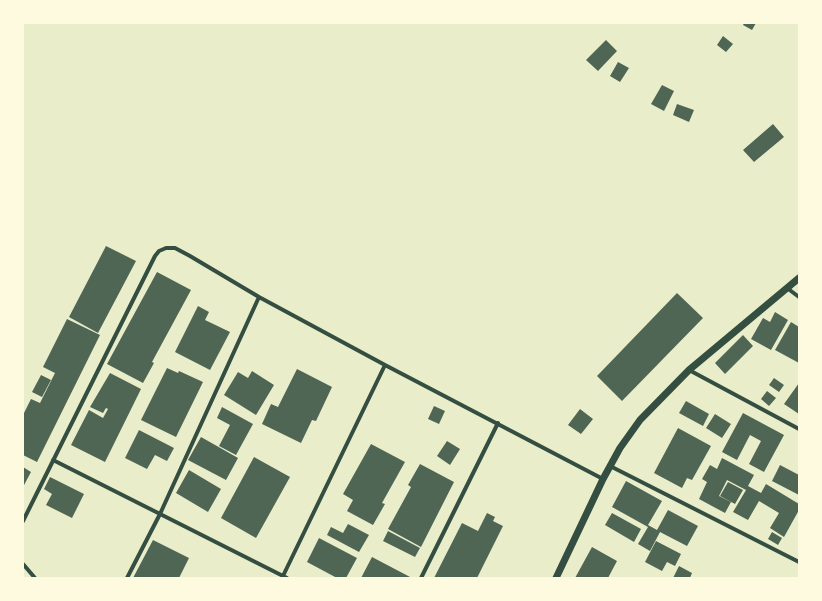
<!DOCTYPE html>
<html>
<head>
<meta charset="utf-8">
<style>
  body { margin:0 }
  #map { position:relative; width:822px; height:601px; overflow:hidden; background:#e9edc9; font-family:"Source Sans 3",sans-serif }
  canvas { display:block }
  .frame { position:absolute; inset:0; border:24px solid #fefae0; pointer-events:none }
</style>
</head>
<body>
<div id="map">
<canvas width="822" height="601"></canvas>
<div class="frame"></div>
</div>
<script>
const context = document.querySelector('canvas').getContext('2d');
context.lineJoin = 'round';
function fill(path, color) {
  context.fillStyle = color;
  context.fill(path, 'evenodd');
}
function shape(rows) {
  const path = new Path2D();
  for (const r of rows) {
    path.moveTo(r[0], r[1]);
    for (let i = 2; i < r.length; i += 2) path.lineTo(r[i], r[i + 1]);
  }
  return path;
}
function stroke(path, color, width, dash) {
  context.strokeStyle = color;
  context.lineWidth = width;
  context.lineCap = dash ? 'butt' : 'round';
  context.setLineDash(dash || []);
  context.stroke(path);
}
const building = shape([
  [744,23,756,23,752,30,743,25],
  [723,36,733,44,726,52,717,45],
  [606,40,617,51,598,71,586,60],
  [618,62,629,68,620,82,610,76],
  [662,85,674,91,664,111,651,104],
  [677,104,694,110,689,122,673,115],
  [773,124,784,137,754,162,743,150],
  [106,246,136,261,98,333,69,317],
  [157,272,191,290,152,362,154,363,143,383,107,364],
  [677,293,703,318,622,401,597,376],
  [198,306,209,312,205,320,230,332,210,370,175,352],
  [775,312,788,320,771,350,751,339,763,318,770,322],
  [67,319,100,335,37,462,23,455,23,415,31,399,40,403,55,373,43,367],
  [791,322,799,327,799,363,775,350],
  [743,335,753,346,725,374,715,363],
  [167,368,178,373,179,371,203,382,176,437,141,420],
  [297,369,332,387,316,421,312,420,301,443,262,424,271,404,278,407],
  [252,371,274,385,256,415,224,395,238,372,248,378],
  [110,373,141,389,105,462,71,445,89,410,103,418,108,409,106,408,103,413,90,407],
  [41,375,51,380,42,397,32,392],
  [774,378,784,385,779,392,769,385],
  [799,383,799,414,784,404],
  [767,391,776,398,769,406,761,399],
  [686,401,709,414,703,426,679,413],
  [434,406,445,411,439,424,428,419],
  [222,407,253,424,236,455,219,446,230,425,217,418],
  [580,409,593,419,581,434,568,425],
  [743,413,784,435,764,472,749,464,761,441,750,435,737,460,722,452],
  [715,414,731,424,722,438,706,428],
  [678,428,711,446,692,480,687,478,682,488,654,473],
  [139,430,174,448,167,461,155,455,147,469,125,458],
  [201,437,238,458,226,480,188,460],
  [447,441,460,449,450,465,437,456],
  [371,444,405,462,382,503,385,504,373,525,347,511,353,500,343,494],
  [254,457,290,477,256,538,221,518],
  [722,458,754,475,748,486,761,493,766,484,799,504,799,510,784,537,770,528,779,513,759,501,748,520,733,512,746,490,727,480,719,496,731,502,725,513,699,499,707,482,702,479,710,465,717,469],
  [420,464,454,482,421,547,388,529,411,487,408,485],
  [780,465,799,475,799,495,772,481],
  [23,467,31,472,23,487],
  [189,470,221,489,208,512,176,493],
  [50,477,84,494,72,518,46,505,52,494,44,489],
  [626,481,662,501,648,525,657,530,668,510,698,526,687,546,660,532,650,551,638,544,648,527,612,507],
  [728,482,743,490,735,504,720,496],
  [487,513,495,517,493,521,503,526,477,578,434,578,462,523,478,531],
  [612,513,641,529,634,542,605,525],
  [348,524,369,535,359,552,327,535,331,527,343,533],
  [388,531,420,548,415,557,383,541],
  [772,532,782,538,778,545,768,539],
  [319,538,357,558,346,578,337,578,307,562],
  [153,540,189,558,179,578,133,578],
  [656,541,681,554,675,566,667,562,662,571,645,562],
  [592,547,617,561,608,578,575,578],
  [372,557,412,578,361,578],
  [679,566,692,573,690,578,673,578]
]);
const minor = shape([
  [787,288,799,297],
  [689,370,799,429],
  [53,460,287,578],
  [610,466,799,562],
  [23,521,155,256,159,251,166,248,175,248,190,256,259,297,385,365,603,479],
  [23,564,35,578],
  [127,578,160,514,259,297],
  [282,578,385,365],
  [421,578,498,423]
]);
const tertiary = shape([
  [556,578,603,479,620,448,640,420,689,370,799,278]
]);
fill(building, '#4f6655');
stroke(minor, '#344e41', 4);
stroke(tertiary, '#344e41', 7);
</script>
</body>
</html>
